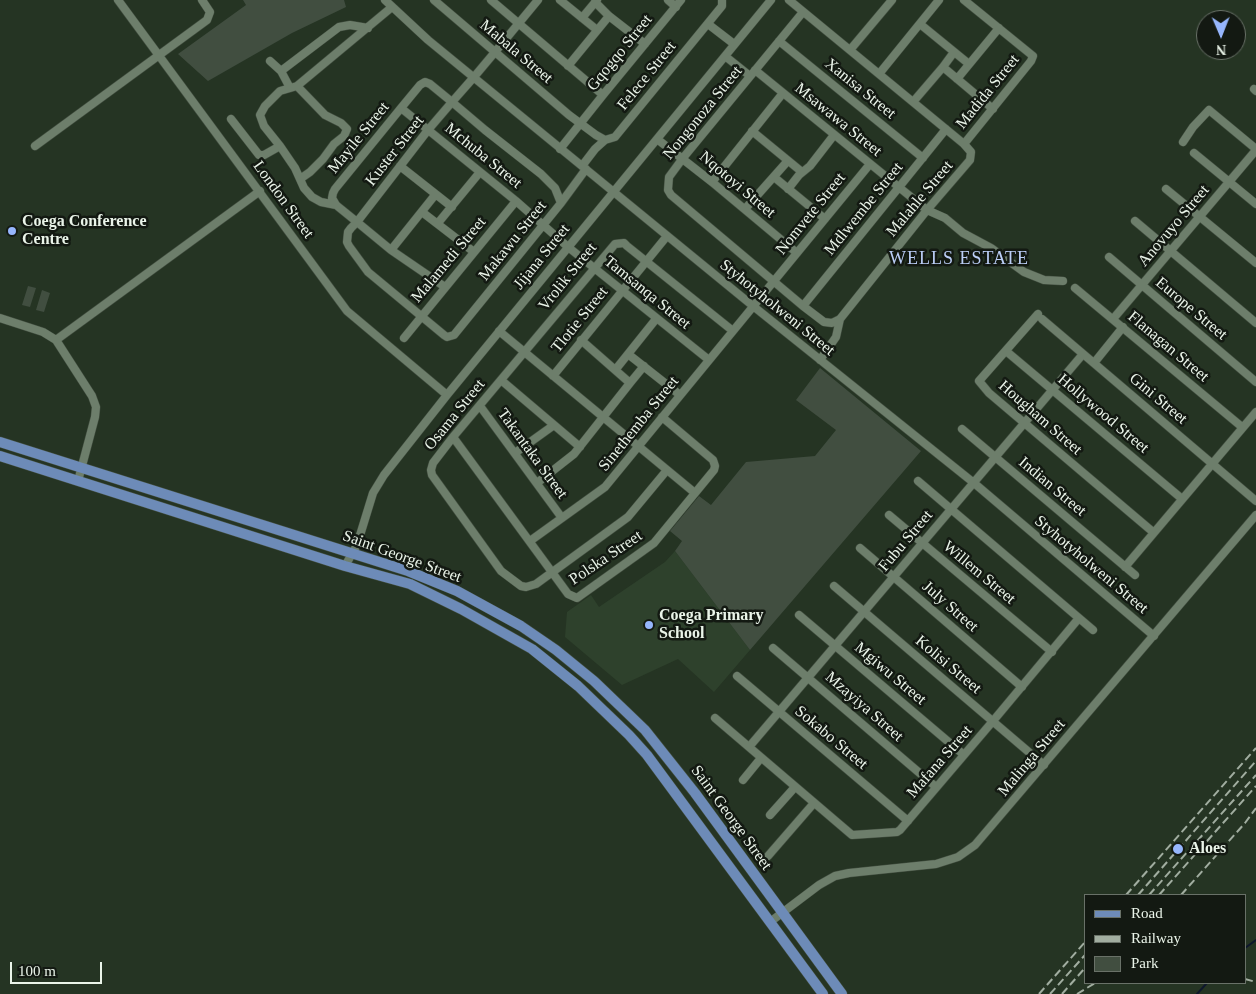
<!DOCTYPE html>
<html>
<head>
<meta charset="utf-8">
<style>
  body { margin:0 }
  #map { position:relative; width:1256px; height:994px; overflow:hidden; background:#253423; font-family:"Times New Roman",serif }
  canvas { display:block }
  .legend { position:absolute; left:1084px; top:894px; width:162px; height:90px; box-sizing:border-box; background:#131912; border:1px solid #697168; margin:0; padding:6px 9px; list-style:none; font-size:15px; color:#eaf4e9 }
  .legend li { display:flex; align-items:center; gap:10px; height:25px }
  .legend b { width:25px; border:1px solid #697168 }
  .north { position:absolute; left:1196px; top:10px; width:50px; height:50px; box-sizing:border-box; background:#131912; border:1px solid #697168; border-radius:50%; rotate:179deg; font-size:14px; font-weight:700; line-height:20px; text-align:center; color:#eaf4e9 }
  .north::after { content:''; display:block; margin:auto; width:18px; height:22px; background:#96b6fd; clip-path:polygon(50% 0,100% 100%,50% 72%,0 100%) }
  .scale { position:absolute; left:10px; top:962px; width:92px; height:22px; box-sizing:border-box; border:2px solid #eaf4e9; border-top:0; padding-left:6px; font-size:15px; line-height:18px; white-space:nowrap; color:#eaf4e9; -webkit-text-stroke:4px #131912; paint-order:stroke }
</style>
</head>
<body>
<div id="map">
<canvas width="1256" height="994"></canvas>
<ul class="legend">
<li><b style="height:6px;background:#6d8bb8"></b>Road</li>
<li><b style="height:6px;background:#a1ada0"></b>Railway</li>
<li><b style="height:14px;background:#414e40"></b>Park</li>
</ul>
<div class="north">N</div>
<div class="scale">100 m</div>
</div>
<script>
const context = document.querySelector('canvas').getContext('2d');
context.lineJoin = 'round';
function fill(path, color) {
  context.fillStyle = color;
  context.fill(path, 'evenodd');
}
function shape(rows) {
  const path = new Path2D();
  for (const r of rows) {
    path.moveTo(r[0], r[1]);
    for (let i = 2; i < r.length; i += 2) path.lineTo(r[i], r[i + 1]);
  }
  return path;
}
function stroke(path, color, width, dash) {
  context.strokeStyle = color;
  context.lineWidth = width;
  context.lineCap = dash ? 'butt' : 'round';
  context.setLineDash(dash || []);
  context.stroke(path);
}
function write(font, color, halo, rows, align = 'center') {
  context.font = font + ' "Times New Roman",serif';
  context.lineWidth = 5;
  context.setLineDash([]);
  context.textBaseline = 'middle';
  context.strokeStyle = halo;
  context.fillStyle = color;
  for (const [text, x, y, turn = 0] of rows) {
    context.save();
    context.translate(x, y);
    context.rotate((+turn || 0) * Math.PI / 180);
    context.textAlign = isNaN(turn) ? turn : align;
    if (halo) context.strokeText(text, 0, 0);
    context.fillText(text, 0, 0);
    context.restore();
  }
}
const built = shape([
  [675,551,750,650,714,692,678,659,622,685,565,637,567,612,591,595,599,607,665,562]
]);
const green = shape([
  [243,0,344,0,346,7,292,33,208,81,178,54,246,5],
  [28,286,36,288,30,307,22,305],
  [42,290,50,293,44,312,36,310],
  [820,368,921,451,750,650,675,551,682,541,670,531,699,496,711,505,746,462,815,456,836,430,796,400]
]);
const stream = shape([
  [1245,948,1256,940],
  [1197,994,1207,983]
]);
const minor = shape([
  [118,0,347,311,447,395],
  [385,0,428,40,753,306,974,483,1154,636],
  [434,0,569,115,596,135,605,140,615,137,722,6,722,0],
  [491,0,603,95],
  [560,0,597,30],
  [668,0,676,7],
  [789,0,964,144,971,152,970,160,927,210,840,319,832,323,824,322,803,306,671,195,668,190,669,177,683,158,803,12],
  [964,0,1033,56,1031,61,964,144],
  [595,2,609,16,645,44],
  [582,18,597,0],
  [708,24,734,44],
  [920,24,969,64],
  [779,41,923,158],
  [850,50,892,0],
  [725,56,750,76],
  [270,61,281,71,290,88],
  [568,66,609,16],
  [943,67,993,109],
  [755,70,927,210,945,218,963,233,991,248,1024,272,1044,280,1063,281],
  [281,71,339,27,350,25,368,28],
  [879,74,939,0],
  [957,79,999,28],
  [297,86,325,115,341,123,347,129,344,136,334,144,323,159,310,172,300,179],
  [1254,89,1256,91],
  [913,102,943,67,954,52],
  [401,108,516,201,568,247,709,360],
  [231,119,259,155,264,155,280,146],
  [752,131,802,172],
  [657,139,712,182,797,253],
  [1183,142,1193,127,1209,110,1256,149],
  [35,146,207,20,210,12,202,0],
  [560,149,603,95,681,0],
  [1194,153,1256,204],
  [400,166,452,207],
  [582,166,595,149,605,140],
  [774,177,825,219],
  [712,182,783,93],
  [788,189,799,175,810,166,834,135],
  [1166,189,1256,263],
  [561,203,586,169],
  [336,205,321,202,312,197,304,188,295,168,280,146,264,126,260,115,265,106,280,91,297,86,392,7],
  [745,209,785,164,787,160],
  [422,212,474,252],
  [1135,221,1256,323],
  [438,223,480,172],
  [391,250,435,195],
  [1109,257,1256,382],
  [445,287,391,250,357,222,336,205,332,198,333,193,335,189,401,108,420,85,425,82,430,84,452,102,485,130,541,174,555,188,561,203,454,335,447,337,444,335,368,272,349,246,347,242,348,232,351,228,357,222,428,130,452,102,474,77,495,52,538,0],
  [1075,288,1242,427],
  [803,306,946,129],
  [1038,314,979,381,989,393,1153,532],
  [0,318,43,332,56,340,92,396,96,407,95,417,78,481],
  [1042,319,1256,501],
  [1113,319,1256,150],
  [499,331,695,493],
  [404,338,516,201],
  [56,340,260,191],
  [1006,351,1181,498],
  [628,354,680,395],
  [820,360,836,337,840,319],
  [1094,363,1123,327],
  [616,369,656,319],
  [553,376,667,236],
  [501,380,580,447],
  [630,383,644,366],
  [480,406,562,518],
  [962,429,1135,575],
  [453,437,568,594,577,598,654,543,714,470,715,466,713,460,662,417],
  [515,453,554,425],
  [667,470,628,517,536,584,526,587,521,586,501,571,432,475,431,470,433,463,453,437,615,244,624,243,627,246,733,331],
  [918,481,1093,630],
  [537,483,574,454,630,383,581,340],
  [889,515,1052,652],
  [530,541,605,487,870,164],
  [860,548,1022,687],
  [345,566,357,545,373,493,384,475,447,395,771,0],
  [1125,567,1256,412],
  [834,586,1044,765],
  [799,615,964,755],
  [773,648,936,787],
  [737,676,908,821],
  [715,718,852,835,897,832,900,830,993,721,1079,618],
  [749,747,1083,354],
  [743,780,761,758],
  [770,815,795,787],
  [768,856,814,803],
  [770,922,819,885,835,876,849,873,936,864,958,857,975,845,1256,515]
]);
const major = shape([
  [0,442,408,571,457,591,521,626,556,650,594,681,645,730,695,793,842,994],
  [0,456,345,566,410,584,461,609,532,649,578,686,629,735,647,755,823,994]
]);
const rail = shape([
  [1126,895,1256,748],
  [1138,895,1256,761],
  [1149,895,1256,775],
  [1159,895,1256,786],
  [1181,895,1245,823,1256,808],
  [1245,979,1256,982],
  [1039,994,1085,942],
  [1050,994,1085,955],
  [1062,994,1085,968],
  [1077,994,1095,983]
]);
const markers = [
  [12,231,5,"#96b6fd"],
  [649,625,5,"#96b6fd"],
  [1178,849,6,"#96b6fd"]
];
const streetNames = [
  ["Mabala Street",516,52,40],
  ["Gqogqo Street",620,53,-51],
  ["Felece Street",647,76,-51],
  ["Xanisa Street",860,89,39],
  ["Madida Street",988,92,-51],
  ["Nongonoza Street",703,113,-51],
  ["Msawawa Street",838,120,39],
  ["Mayile Street",359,138,-51],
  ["Kuster Street",395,151,-52],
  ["Mchuba Street",483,156,39],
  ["Nqotoyi Street",737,185,40],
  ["Malahle Street",920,199,-50],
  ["London Street",283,200,54],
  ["Mdlwembe Street",864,209,-51],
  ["Nomvete Street",811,214,-51],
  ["Anovuyo Street",1174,226,-50],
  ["Makawu Street",513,241,-51],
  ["Jijana Street",542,257,-51],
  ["Malamedi Street",449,260,-50],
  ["Vrolik Street",568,277,-51],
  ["Tamsanqa Street",647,293,39],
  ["Styhotyholweni Street",777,308,39],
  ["Europe Street",1191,309,40],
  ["Tlotie Street",580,320,-51],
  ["Flanagan Street",1168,347,40],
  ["Gini Street",1158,399,40],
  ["Hollywood Street",1103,414,40],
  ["Osama Street",455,415,-51],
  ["Hougham Street",1040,418,41],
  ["Sinethemba Street",639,424,-51],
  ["Takantaka Street",532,454,54],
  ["Indian Street",1052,487,40],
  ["Fubu Street",906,541,-50],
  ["Saint George Street",402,557,20],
  ["Polska Street",606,558,-34],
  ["Styhotyholweni Street",1091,565,40],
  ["Willem Street",979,573,40],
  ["July Street",950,607,41],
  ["Kolisi Street",948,665,40],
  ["Mgiwu Street",890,674,40],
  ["Mzayiya Street",864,707,41],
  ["Sokabo Street",831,738,40],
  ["Malinga Street",1032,758,-50],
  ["Mafana Street",940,762,-49],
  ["Saint George Street",731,818,54]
];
const poiNames = [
  ["Coega Conference",22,222],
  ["Centre",22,240],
  ["Coega Primary",659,616],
  ["School",659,634],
  ["Aloes",1189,849]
];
const neighbourhoodNames = [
  ["WELLS ESTATE",959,259]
];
fill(built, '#2e412c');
fill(green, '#414e40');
stroke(stream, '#0e172c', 2);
stroke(minor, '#434f41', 9);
stroke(major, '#434f41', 11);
stroke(minor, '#6d7e6b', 8);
stroke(major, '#6d8bb8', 10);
stroke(rail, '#a1ada0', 2, [8, 4]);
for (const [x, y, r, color] of markers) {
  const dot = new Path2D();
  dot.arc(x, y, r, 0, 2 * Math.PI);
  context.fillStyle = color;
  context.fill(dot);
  stroke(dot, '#131912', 2);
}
write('16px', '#eaf4e9', '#131912', streetNames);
write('bold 16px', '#eaf4e9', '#131912', poiNames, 'left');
context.letterSpacing = '1px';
write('18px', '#bbcef6', '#131912', neighbourhoodNames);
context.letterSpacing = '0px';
</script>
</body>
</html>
